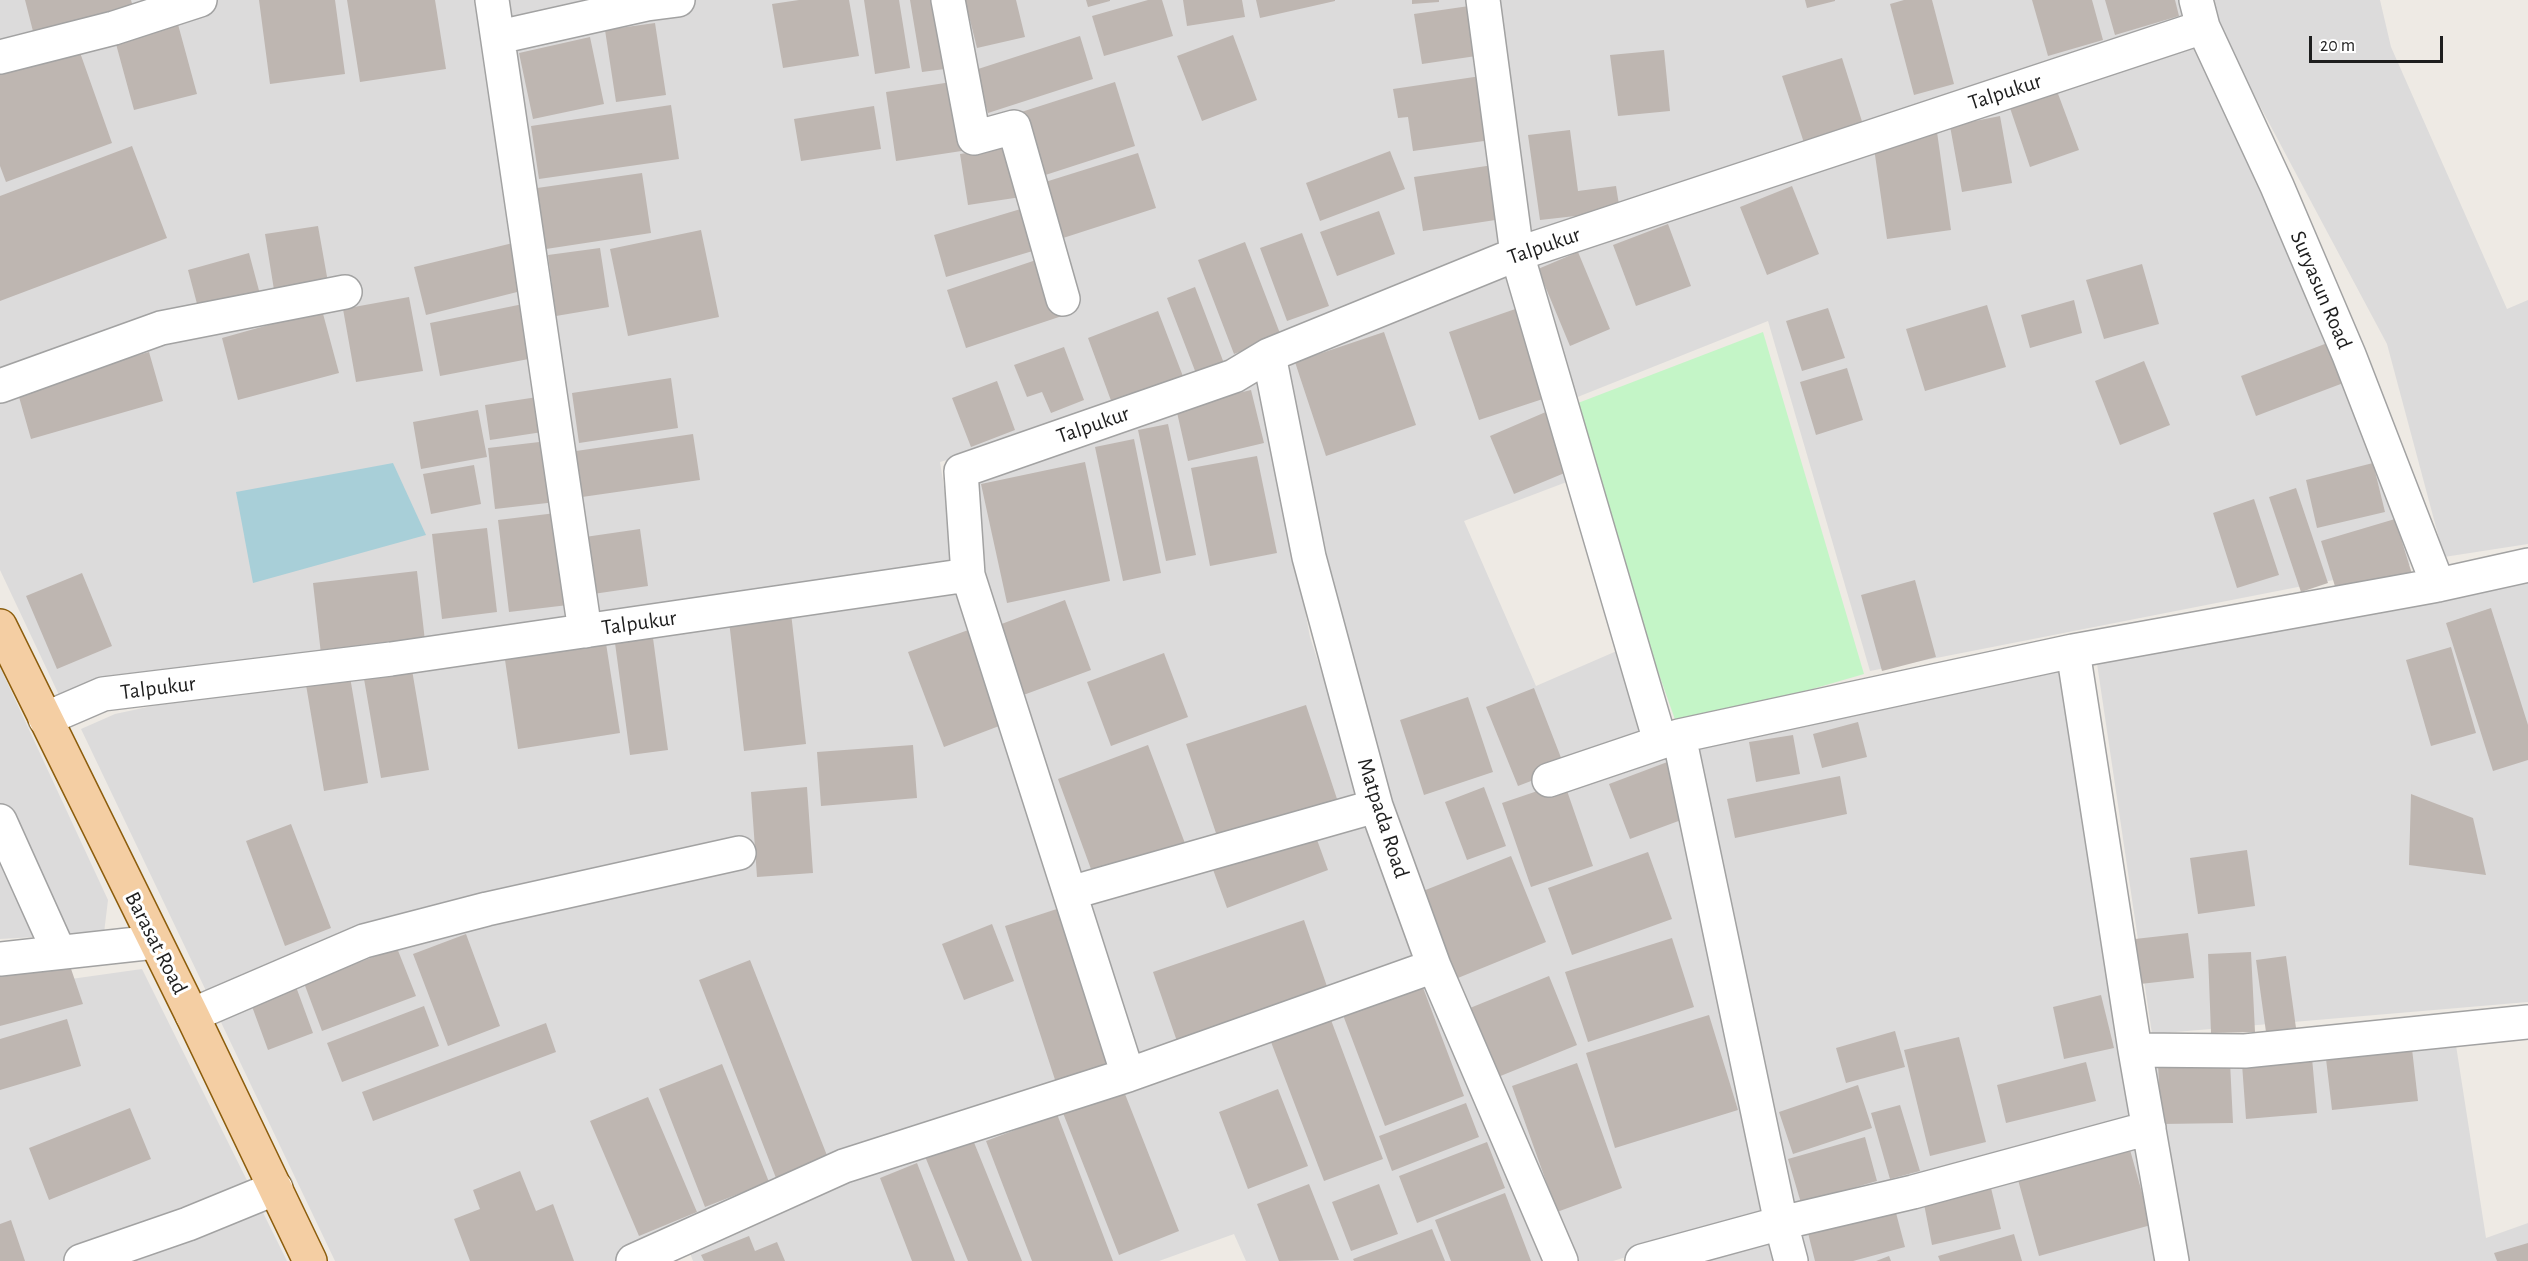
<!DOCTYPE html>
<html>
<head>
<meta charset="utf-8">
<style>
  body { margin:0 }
  #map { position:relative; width:2528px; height:1261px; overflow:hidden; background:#eeeae4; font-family:"Alegreya Sans",sans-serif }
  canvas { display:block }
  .scale { position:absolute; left:2309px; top:36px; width:134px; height:27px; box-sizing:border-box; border:3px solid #1e1e1e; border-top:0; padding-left:8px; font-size:18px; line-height:21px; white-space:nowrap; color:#1e1e1e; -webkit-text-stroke:4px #fff; paint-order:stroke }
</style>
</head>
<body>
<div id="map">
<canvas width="2528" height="1261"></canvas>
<div class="scale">20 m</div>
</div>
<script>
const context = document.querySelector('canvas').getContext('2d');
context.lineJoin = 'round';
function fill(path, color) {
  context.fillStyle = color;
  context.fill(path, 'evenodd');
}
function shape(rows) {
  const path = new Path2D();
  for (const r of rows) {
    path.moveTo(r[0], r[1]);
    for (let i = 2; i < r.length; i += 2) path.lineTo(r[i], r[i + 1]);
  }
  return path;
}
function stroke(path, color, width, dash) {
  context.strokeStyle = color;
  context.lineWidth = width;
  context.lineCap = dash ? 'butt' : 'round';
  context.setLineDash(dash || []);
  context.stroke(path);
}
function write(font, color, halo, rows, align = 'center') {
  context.font = font + ' "Alegreya Sans",sans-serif';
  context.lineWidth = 6;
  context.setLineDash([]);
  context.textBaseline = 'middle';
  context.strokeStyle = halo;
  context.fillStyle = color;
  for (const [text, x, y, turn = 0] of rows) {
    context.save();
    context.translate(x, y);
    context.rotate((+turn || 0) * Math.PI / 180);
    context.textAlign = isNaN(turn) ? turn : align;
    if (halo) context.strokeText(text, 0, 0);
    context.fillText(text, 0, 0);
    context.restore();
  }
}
const residential = shape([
  [0,0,1481,0,1512,249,1082,420,940,462,958,574,581,631,985,580,969,477,1260,371,1310,637,1416,960,1431,974,1554,1261,1246,1261,1234,1234,1159,1261,693,1261,685,1240,638,1261,335,1261,81,729,115,714,356,662,204,676,59,695,0,570],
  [1497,0,2182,0,2187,20,1530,248],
  [2208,0,2380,0,2391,47,2507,309,2528,300,2528,544,2444,557,2387,344,2213,18],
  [2194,41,2359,352,2410,565,1870,671,1768,321,1560,404,1585,475,1464,521,1536,686,1642,640,1764,1215,1613,1261,1572,1261,1416,895,1348,649,1287,380,1294,352,1669,216],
  [2528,579,2528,1002,2152,1034,2095,650],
  [2064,666,2158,1261,1695,1261,1800,1231,1688,745],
  [0,667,108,900,104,933,0,939],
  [142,969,287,1261,0,1261,0,989],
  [2455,1039,2486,1238,2528,1223,2528,1261,2190,1261,2142,1056]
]);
const park = shape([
  [1763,332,1864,674,1678,728,1565,408]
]);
const water = shape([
  [393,463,426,535,253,583,236,492]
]);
const building = shape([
  [25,0,131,0,136,18,36,43],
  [259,0,335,0,345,74,270,84],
  [347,0,435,0,446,69,360,82],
  [799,0,849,0,859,56,783,68,772,4],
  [864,0,899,0,910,68,875,74],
  [910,0,942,0,960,67,922,72],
  [965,0,1016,0,1025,37,977,48],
  [1086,0,1110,0,1110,1,1088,7],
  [1148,0,1162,0,1173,36,1104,56,1092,16],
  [1183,0,1242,0,1245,17,1187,26],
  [1256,0,1335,0,1335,1,1260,18],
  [1412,0,1439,0,1439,2,1412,4],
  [1805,0,1835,0,1835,1,1807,8],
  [1904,0,1932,0,1954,84,1914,95,1890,4],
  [2032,0,2092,0,2103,40,2048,56],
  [2105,0,2175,0,2179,16,2115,35],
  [1476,5,1483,55,1422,64,1414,14],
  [176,17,197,94,134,110,113,33],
  [655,23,666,95,616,102,605,30],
  [1233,35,1257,100,1202,121,1177,56],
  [1080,36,1093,79,988,113,975,70],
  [590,37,604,104,533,119,519,53],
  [77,44,112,143,6,182,0,166,0,71],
  [1664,50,1670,111,1618,116,1610,55],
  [1842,58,1865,131,1806,149,1782,76],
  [1481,76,1491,140,1413,151,1408,117,1398,118,1393,89],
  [958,81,968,150,896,161,886,92],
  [1115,82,1135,146,1033,179,1012,115],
  [2057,91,2079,150,2030,167,2010,108],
  [671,105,679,159,539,179,531,126],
  [874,106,881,149,801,161,794,119],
  [2000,116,2012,183,1962,192,1950,126],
  [1570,130,1578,191,1616,186,1620,211,1540,220,1528,135],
  [1937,132,1951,230,1887,239,1873,141],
  [132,146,167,238,0,301,0,196],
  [1013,146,1021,197,968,205,960,154],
  [1390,151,1405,189,1320,221,1306,183],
  [1138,153,1156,208,1060,239,1042,183],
  [1493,165,1502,219,1423,231,1414,177],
  [642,173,651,233,546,249,537,188],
  [1792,186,1819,254,1767,275,1740,207],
  [1024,208,1036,250,946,277,934,235],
  [1379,211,1395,254,1337,276,1320,232],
  [1668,224,1691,286,1636,306,1613,245],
  [318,226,329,288,275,296,265,234],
  [701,230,719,317,628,336,610,249],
  [1302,233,1329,306,1287,321,1260,248],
  [517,242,529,289,426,315,414,267],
  [1245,242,1281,336,1234,354,1198,260],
  [600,248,609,307,556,316,548,255],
  [1578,252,1610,329,1570,346,1538,269],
  [249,253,261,298,200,315,188,270],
  [1042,258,1062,316,966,348,947,290],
  [2142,264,2159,324,2104,339,2086,280],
  [1195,287,1225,366,1197,376,1167,298],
  [409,297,423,371,356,382,343,309],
  [2074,300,2082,333,2030,348,2021,315],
  [528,303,539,357,440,376,430,323],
  [1987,305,2006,367,1925,391,1906,329],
  [1524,306,1555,395,1479,420,1449,332],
  [1828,308,1845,358,1802,371,1786,321],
  [322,310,339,373,238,400,222,338],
  [1158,311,1184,379,1113,406,1088,338],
  [1384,332,1416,425,1326,456,1295,362],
  [2330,342,2346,382,2256,416,2241,376],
  [1064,347,1084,400,1051,413,1042,392,1027,397,1014,365],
  [149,352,163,401,31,439,17,390],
  [2144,361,2170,425,2120,445,2095,381],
  [1847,368,1863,420,1816,435,1800,382],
  [671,378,678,428,579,443,572,393],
  [997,381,1015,430,971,447,952,398],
  [1251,390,1264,443,1188,461,1176,408],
  [544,396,549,431,490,440,485,405],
  [1555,408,1579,467,1514,494,1490,436],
  [478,410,487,457,421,469,413,422],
  [1168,424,1196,555,1166,561,1138,430],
  [693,434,700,480,582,497,576,451],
  [1134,439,1161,573,1123,581,1095,447],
  [548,441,556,502,495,509,488,448],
  [1257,456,1277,553,1210,566,1191,468],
  [1085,462,1110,581,1007,603,981,484],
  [2373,463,2385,512,2317,528,2306,480],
  [474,465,481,504,431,514,423,474],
  [2296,488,2328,583,2301,592,2269,497],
  [2254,499,2279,575,2237,588,2213,513],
  [556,513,568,605,509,612,498,520],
  [2395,519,2412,574,2338,596,2321,541],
  [487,528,497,612,442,619,432,534],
  [640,529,648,586,593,594,585,537],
  [417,571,425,641,321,654,313,583],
  [82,573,112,646,57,669,26,596],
  [1915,580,1936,657,1882,671,1861,595],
  [1065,600,1091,670,1018,697,991,628],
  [2491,608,2528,725,2528,760,2493,771,2446,623],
  [791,613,806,744,744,751,729,621],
  [971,629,1007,723,944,747,908,652],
  [605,637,620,733,518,749,504,653],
  [653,638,668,750,630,755,615,643],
  [2451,647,2476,733,2431,746,2406,660],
  [1164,653,1188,717,1111,746,1087,682],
  [411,664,429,770,381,778,363,673],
  [349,671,368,783,324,791,305,679],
  [1534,688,1565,768,1518,786,1486,707],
  [1468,697,1493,772,1424,795,1400,720],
  [1306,705,1340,808,1221,848,1186,744],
  [1858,722,1867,757,1822,768,1813,734],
  [1793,735,1800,774,1756,782,1749,742],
  [913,745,917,798,821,806,817,752],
  [1148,745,1186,846,1095,880,1058,779],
  [1670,761,1692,816,1630,839,1609,784],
  [1840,776,1847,814,1735,838,1727,799],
  [1564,782,1593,866,1531,887,1502,803],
  [807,787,813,873,757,877,751,792],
  [1484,787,1506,846,1467,860,1445,802],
  [2411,794,2473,818,2486,875,2409,865],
  [291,824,331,928,285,946,246,841],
  [1312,826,1328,870,1227,908,1211,864],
  [2247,850,2255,906,2198,914,2190,858],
  [1648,852,1672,919,1572,955,1548,888],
  [1511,856,1546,942,1453,980,1418,893],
  [1069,905,1122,1069,1058,1089,1005,926],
  [1304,920,1331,998,1180,1050,1153,972],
  [992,924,1014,981,964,1000,942,944],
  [2188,933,2194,978,2140,984,2135,939],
  [466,934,500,1026,448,1046,413,954],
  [1672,938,1694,1007,1588,1042,1565,972],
  [397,948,416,996,322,1031,304,983],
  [2251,952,2255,1032,2211,1033,2208,954],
  [2286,956,2296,1028,2266,1032,2256,960],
  [67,957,83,1004,0,1026,0,972],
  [750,960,828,1158,776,1178,699,980],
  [1549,976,1577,1045,1498,1077,1470,1008],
  [295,984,313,1033,268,1050,250,1001],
  [1422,985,1464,1096,1385,1126,1343,1015],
  [2101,995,2114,1048,2064,1059,2053,1007],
  [424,1006,439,1046,342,1082,327,1043],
  [1709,1015,1738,1110,1615,1148,1586,1053],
  [67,1019,81,1066,0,1090,0,1039],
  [1331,1020,1383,1159,1324,1181,1271,1042],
  [546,1023,556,1052,373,1121,362,1092],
  [1895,1031,1905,1067,1846,1083,1836,1048],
  [1959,1037,1986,1142,1930,1156,1904,1050],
  [2412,1049,2418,1101,2332,1110,2326,1059],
  [2312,1058,2317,1113,2246,1119,2242,1064],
  [2086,1062,2096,1101,2006,1123,1997,1085],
  [2230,1062,2233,1123,2161,1124,2158,1064],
  [1577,1063,1622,1188,1557,1212,1512,1086],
  [722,1064,769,1182,705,1207,659,1089],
  [1858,1085,1872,1128,1793,1154,1779,1112],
  [1123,1089,1179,1231,1119,1255,1063,1113],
  [1278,1089,1308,1166,1248,1189,1219,1112],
  [648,1097,697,1212,639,1236,590,1121],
  [1466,1103,1479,1137,1392,1171,1379,1136],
  [1900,1105,1920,1171,1890,1179,1871,1113],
  [130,1108,151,1159,49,1200,29,1148],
  [1057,1114,1113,1261,1032,1261,986,1141],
  [971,1135,1022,1261,968,1261,924,1154],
  [1865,1137,1877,1181,1801,1203,1788,1159],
  [2127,1139,2151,1225,2039,1256,2015,1169],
  [1487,1142,1505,1188,1417,1223,1399,1176],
  [917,1163,955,1261,912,1261,880,1178],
  [520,1171,536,1211,553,1204,574,1261,470,1261,454,1219,480,1209,473,1190],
  [1309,1184,1339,1260,1279,1261,1257,1204],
  [1379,1184,1398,1234,1351,1251,1332,1202],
  [1991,1188,2001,1229,1932,1245,1924,1204],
  [1505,1193,1531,1261,1451,1261,1435,1220],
  [1895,1209,1905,1247,1853,1261,1815,1261,1808,1233],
  [11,1220,25,1261,0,1261,0,1224],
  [1432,1229,1445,1261,1354,1261,1353,1259],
  [2014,1234,2022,1261,1940,1261,1938,1256],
  [749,1236,755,1251,777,1242,785,1261,704,1261,701,1255],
  [2528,1243,2528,1261,2497,1261,2494,1253],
  [1889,1256,1891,1261,1876,1261]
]);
const street = shape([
  [492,0,585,631],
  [948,0,974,138,1014,127,1063,299],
  [1483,0,1517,254,1660,741],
  [2196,0,2203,27,2277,186,2349,355,2438,585],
  [499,37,647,4,678,0],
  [0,57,114,28,200,0],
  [1269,355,1309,557,1376,806,1434,966,1561,1261],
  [0,386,161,328,345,292],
  [968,575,1128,1075],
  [2073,651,2135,1050,2172,1261],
  [45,719,103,694,391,659,968,575,961,471,1234,376,1269,355,1517,254,2203,27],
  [1549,780,1679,736,2073,651,2438,585,2528,565],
  [0,821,59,952],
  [1070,893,1376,806],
  [0,959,155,942],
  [192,1015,364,941,487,909,739,853],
  [2135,1050,2245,1051,2528,1022],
  [81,1261,188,1224,276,1188],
  [633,1261,844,1166,1128,1075,1434,966],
  [1642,1261,1781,1223,1679,736],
  [1791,1261,1781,1223,1913,1192,2149,1128]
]);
const primary = shape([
  [0,626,192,1015,310,1261]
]);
const streetNames = [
  ["Talpukur",2005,92,-18],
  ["Talpukur",1544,246,-19],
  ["Suryasun Road",2321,290,67],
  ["Talpukur",1093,425,-19],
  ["Talpukur",639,623,-8],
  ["Talpukur",158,688,-7],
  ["Matpada Road",1383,818,72],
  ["Barasat Road",156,943,63]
];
fill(residential, '#dcdbdb');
fill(park, '#c4f5c7');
fill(water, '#a8cfd8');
fill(building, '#beb6b1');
stroke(street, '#a2a2a2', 36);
stroke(primary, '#8c5d0c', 36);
stroke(street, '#fff', 33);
stroke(primary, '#f4cea3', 33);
write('22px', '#1e1e1e', '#fff', streetNames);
</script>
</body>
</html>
